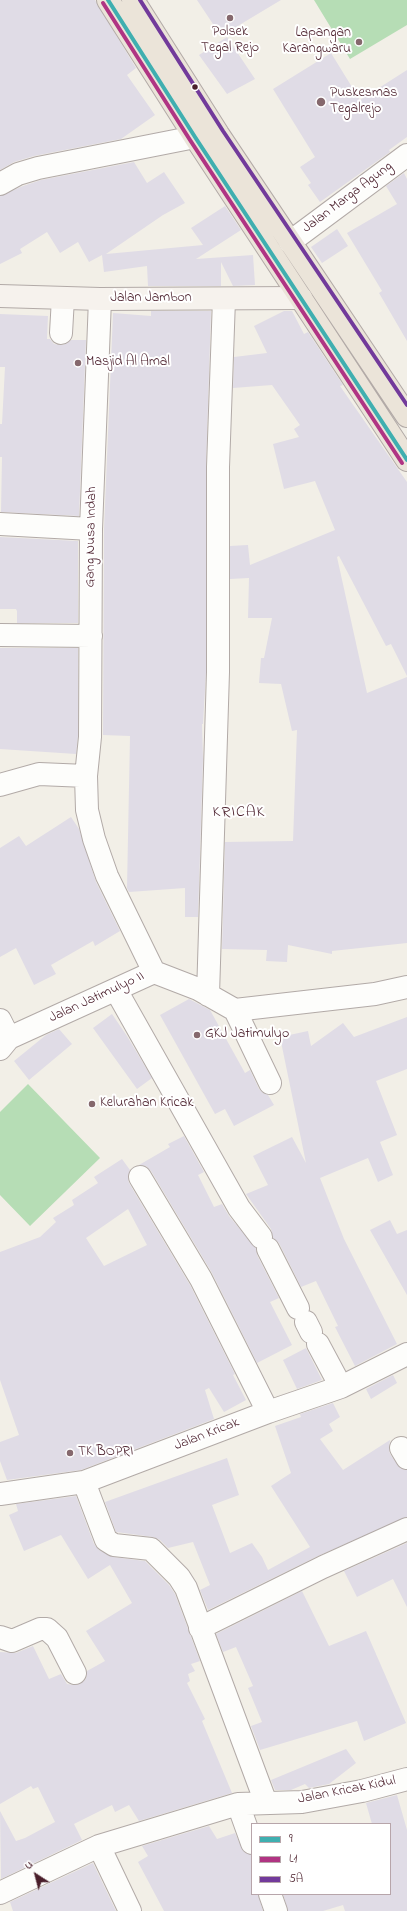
<!DOCTYPE html>
<html>
<head>
<meta charset="utf-8">
<style>
  body { margin:0 }
  #map { position:relative; width:407px; height:1911px; overflow:hidden; background:#f2efe7; font-family:"Indie Flower",sans-serif }
  canvas { display:block }
  .legend { position:absolute; left:251px; top:1823px; width:140px; height:72px; box-sizing:border-box; background:#fff; border:1px solid #b7a5aa; margin:0; padding:5px 7px; list-style:none; font-size:12px; color:#4a1f2b }
  .legend li { display:flex; align-items:center; gap:8px; height:20px }
  .legend b { width:20px; border:1px solid #b7a5aa }
  .north { position:absolute; left:16px; top:1855px; width:40px; height:40px; -webkit-text-stroke:3px #fff; paint-order:stroke; rotate:324deg; font-size:11px; font-weight:700; line-height:16px; text-align:center; color:#4a1f2b }
  .north::after { content:''; display:block; margin:auto; width:14px; height:18px; background:#4a1f2b; clip-path:polygon(50% 0,100% 100%,50% 72%,0 100%) }
</style>
</head>
<body>
<div id="map">
<canvas width="407" height="1911"></canvas>
<ul class="legend">
<li><b style="height:5px;background:#3fafb0"></b>9</li>
<li><b style="height:5px;background:#b03483"></b>L1</li>
<li><b style="height:5px;background:#723a9b"></b>5A</li>
</ul>
<div class="north">U</div>
</div>
<script>
const context = document.querySelector('canvas').getContext('2d');
context.lineJoin = 'round';
function fill(path, color) {
  context.fillStyle = color;
  context.fill(path, 'evenodd');
}
function shape(rows) {
  const path = new Path2D();
  for (const r of rows) {
    path.moveTo(r[0], r[1]);
    for (let i = 2; i < r.length; i += 2) path.lineTo(r[i], r[i + 1]);
  }
  return path;
}
function stroke(path, color, width, dash) {
  context.strokeStyle = color;
  context.lineWidth = width;
  context.lineCap = dash ? 'butt' : 'round';
  context.setLineDash(dash || []);
  context.stroke(path);
}
function write(font, color, halo, rows, align = 'center') {
  context.font = font + ' "Indie Flower",sans-serif';
  context.lineWidth = 4;
  context.setLineDash([]);
  context.textBaseline = 'middle';
  context.strokeStyle = halo;
  context.fillStyle = color;
  for (const [text, x, y, turn = 0] of rows) {
    context.save();
    context.translate(x, y);
    context.rotate((+turn || 0) * Math.PI / 180);
    context.textAlign = isNaN(turn) ? turn : align;
    if (halo) context.strokeText(text, 0, 0);
    context.fillText(text, 0, 0);
    context.restore();
  }
}
const green = shape([
  [314,0,407,0,407,25,350,59],
  [28,1084,100,1158,30,1226,0,1195,0,1112]
]);
const building = shape([
  [0,0,95,0,136,68,127,75,155,115,121,139,34,156,14,162,0,170],
  [197,0,281,0,221,36],
  [227,37,255,79,227,94,199,55],
  [331,53,360,100,407,70,407,137,389,150,390,152,320,202,308,185,311,183,300,167,315,157,273,89],
  [134,162,147,183,164,172,185,203,163,215,106,254,203,245,191,228,225,206,241,230,196,259,253,255,255,285,233,286,221,262,221,286,148,286,147,266,104,272,102,255,89,262,78,242,60,253,47,232,20,249,22,253,0,264,0,196,23,186,41,180],
  [404,173,407,179,407,341,379,293,382,291,347,233,397,204,386,186],
  [337,229,348,246,322,263,311,247],
  [151,311,211,311,206,467,206,672,203,724,202,724,203,759,198,917,185,917,185,888,129,892,127,888,130,736,103,735,104,529,113,313,151,316],
  [284,311,292,311,304,334,308,332,343,385,340,386,407,482,407,676,391,644,386,646,339,556,337,557,367,693,407,677,407,943,332,951,332,954,288,945,287,962,266,961,267,950,222,949,225,842,293,841,297,730,292,731,281,684,259,683,261,658,264,658,272,618,248,618,249,578,230,579,230,546,248,545,250,565,335,530,315,481,284,489,273,444,299,437,294,429,300,425,272,385,233,388,234,357,267,353,254,326],
  [0,314,48,316,47,339,50,339,54,344,60,345,66,344,71,340,86,340,79,516,1,512,2,457,0,457,0,424,2,424,5,367,0,367],
  [0,537,78,541,78,623,17,623,17,611,16,609,0,609],
  [0,648,78,648,78,736,76,754,0,749],
  [71,817,79,829,96,882,120,931,95,946,93,941,51,965,56,974,34,985,16,948,0,957,0,848,19,836,26,846],
  [189,999,210,1010,245,1073,250,1070,259,1089,263,1093,268,1095,274,1105,234,1126,225,1109,215,1114,160,1015],
  [112,1014,127,1036,152,1078,137,1089,93,1028],
  [407,1017,407,1069,376,1081,397,1135,380,1142,393,1175,378,1182,368,1158,320,1178,344,1239,397,1344,355,1366,335,1327,338,1326,316,1281,301,1287,279,1243,273,1238,271,1229,246,1194,268,1185,253,1156,292,1137,306,1163,280,1037,308,1031,311,1046,343,1023,354,1037],
  [59,1029,72,1044,29,1080,14,1061,46,1035],
  [184,1136,204,1172,198,1175,214,1207,222,1204,229,1216,256,1248,257,1255,279,1298,270,1302,292,1345,257,1363,212,1273,151,1171,146,1166,139,1165,170,1147,168,1144],
  [122,1159,130,1170,128,1177,129,1183,190,1285,235,1374,233,1375,246,1400,224,1412,209,1388,205,1390,214,1419,81,1470,7,1480,0,1461,0,1442,19,1435,0,1380,0,1252,40,1237,56,1222,53,1218,74,1205,72,1200,98,1183,94,1177],
  [128,1209,147,1245,104,1266,86,1238],
  [390,1220,397,1234,407,1230,407,1295,370,1230],
  [306,1348,322,1380,297,1389,283,1360],
  [393,1375,397,1383,371,1399,366,1389],
  [333,1403,340,1417,329,1424,333,1431,320,1439,343,1470,390,1440,389,1448,390,1454,401,1469,407,1470,407,1517,318,1556,208,1610,200,1590,210,1585,193,1542,168,1548,160,1540,153,1537,116,1532,105,1502,227,1458,239,1495,212,1505,230,1553,252,1543,262,1557,268,1570,310,1547,271,1486,291,1473,275,1426,301,1417,300,1414],
  [76,1496,94,1544,99,1550,113,1557,145,1561,169,1585,175,1594,200,1661,191,1664,195,1671,188,1674,190,1681,187,1683,205,1719,202,1721,232,1793,139,1821,129,1805,115,1812,112,1805,74,1824,82,1840,1,1879,0,1811,16,1841,25,1838,55,1822,38,1787,33,1789,31,1786,0,1804,0,1652,16,1653,33,1646,49,1679,61,1674,67,1684,74,1685,80,1684,86,1679,87,1671,105,1661,86,1631,132,1603,110,1565,88,1579,61,1535,24,1551,9,1515,18,1511,16,1504],
  [407,1543,407,1607,393,1579,357,1597,344,1571],
  [302,1591,329,1646,366,1631,406,1723,364,1741,357,1721,260,1750,251,1726,262,1722,248,1688,253,1686,236,1647,223,1652,216,1634],
  [346,1749,356,1763,329,1784,309,1788,305,1784,291,1790,275,1790,271,1780],
  [397,1795,407,1830,407,1911,345,1911,343,1905,323,1911,288,1911,283,1894,390,1894,390,1824,372,1824,366,1803],
  [209,1826,217,1839,235,1833,244,1852,252,1855,252,1894,258,1894,263,1911,164,1911,138,1862,148,1856,142,1846],
  [93,1863,116,1911,13,1911,10,1902]
]);
const minor = shape([
  [0,184,18,174,38,168,195,137],
  [290,242,407,155],
  [61,333,63,298],
  [0,524,91,529],
  [0,635,91,636],
  [86,776,90,737,91,529,100,299],
  [0,785,39,774,86,776,87,810,94,839,107,876,154,972],
  [116,990,239,1208,261,1237],
  [208,995,218,672,218,467,224,299],
  [235,1010,270,1083],
  [0,1020,9,1038],
  [0,1049,9,1038,154,972,198,989,235,1010,375,994,407,987],
  [140,1177,201,1279,268,1412],
  [268,1249,298,1308],
  [306,1322,311,1332],
  [318,1344,341,1387],
  [401,1448,407,1458],
  [84,1482,106,1540,114,1545,151,1549,179,1577,186,1588,266,1803],
  [0,1494,84,1482,268,1412,341,1387,407,1354],
  [200,1628,323,1567,407,1529],
  [0,1637,12,1641,40,1629,47,1629,57,1638,75,1673],
  [238,1804,252,1843],
  [99,1846,130,1911],
  [0,1893,99,1846,238,1804,302,1802,362,1791,407,1779],
  [270,1894,276,1911]
]);
const secondary = shape([
  [0,296,100,299,301,298]
]);
const primary = shape([
  [108,0,195,137,407,460],
  [133,0,218,134,407,416]
]);
const bus1 = shape([
  [108,0,195,137,407,460]
]);
const bus2 = shape([
  [103,3,190,140,402,463]
]);
const bus3 = shape([
  [140,0,223,131,407,405]
]);
const markers = [
  [230,18,4,"#85686d"],
  [359,42,4,"#85686d"],
  [195,87,3.5,"#4a1f2b"],
  [321,102,5,"#85686d"],
  [78,363,4,"#85686d"],
  [197,1035,4,"#85686d"],
  [92,1104,4,"#85686d"],
  [70,1453,4,"#85686d"]
];
const poiNames = [
  ["Polsek",230,33,"center"],
  ["Tegal Rejo",230,49,"center"],
  ["Lapangan",351,34,"right"],
  ["Karangwaru",351,50,"right"],
  ["Puskesmas",330,94],
  ["Tegalrejo",330,110],
  ["Masjid Al Amal",86,363],
  ["GKJ Jatimulyo",205,1035],
  ["Kelurahan Kricak",100,1104],
  ["TK BOPRI",78,1453]
];
const streetNames = [
  ["Jalan Marga Agung",348,198,-37],
  ["Jalan Jambon",151,299],
  ["Gang Nusa Indah",92,537,-89],
  ["Jalan Jatimulyo II",97,998,-25],
  ["Jalan Kricak",207,1435,-21],
  ["Jalan Kricak Kidul",347,1791,-11]
];
const quarterNames = [
  ["KRICAK",239,813]
];
fill(green, '#b6ddb5');
fill(building, '#e0dce6');
stroke(minor, '#b2aaa7', 24);
stroke(secondary, '#b2aaa7', 24);
stroke(primary, '#b2aaa7', 24);
stroke(minor, '#fdfdfb', 22);
stroke(secondary, '#f6f2ed', 22);
stroke(primary, '#ebe4d9', 22);
stroke(bus1, '#3fafb0', 4);
stroke(bus2, '#b03483', 4);
stroke(bus3, '#723a9b', 4);
for (const [x, y, r, color] of markers) {
  const dot = new Path2D();
  dot.arc(x, y, r, 0, 2 * Math.PI);
  context.fillStyle = color;
  context.fill(dot);
  stroke(dot, '#fff', 1.5);
}
write('14px', '#4a1f2b', '#fff', poiNames, 'left');
write('14px', '#4a1f2b', '#fff', streetNames);
context.letterSpacing = '1px';
write('16px', '#4a1f2b', '#fff', quarterNames);
context.letterSpacing = '0px';
</script>
</body>
</html>
